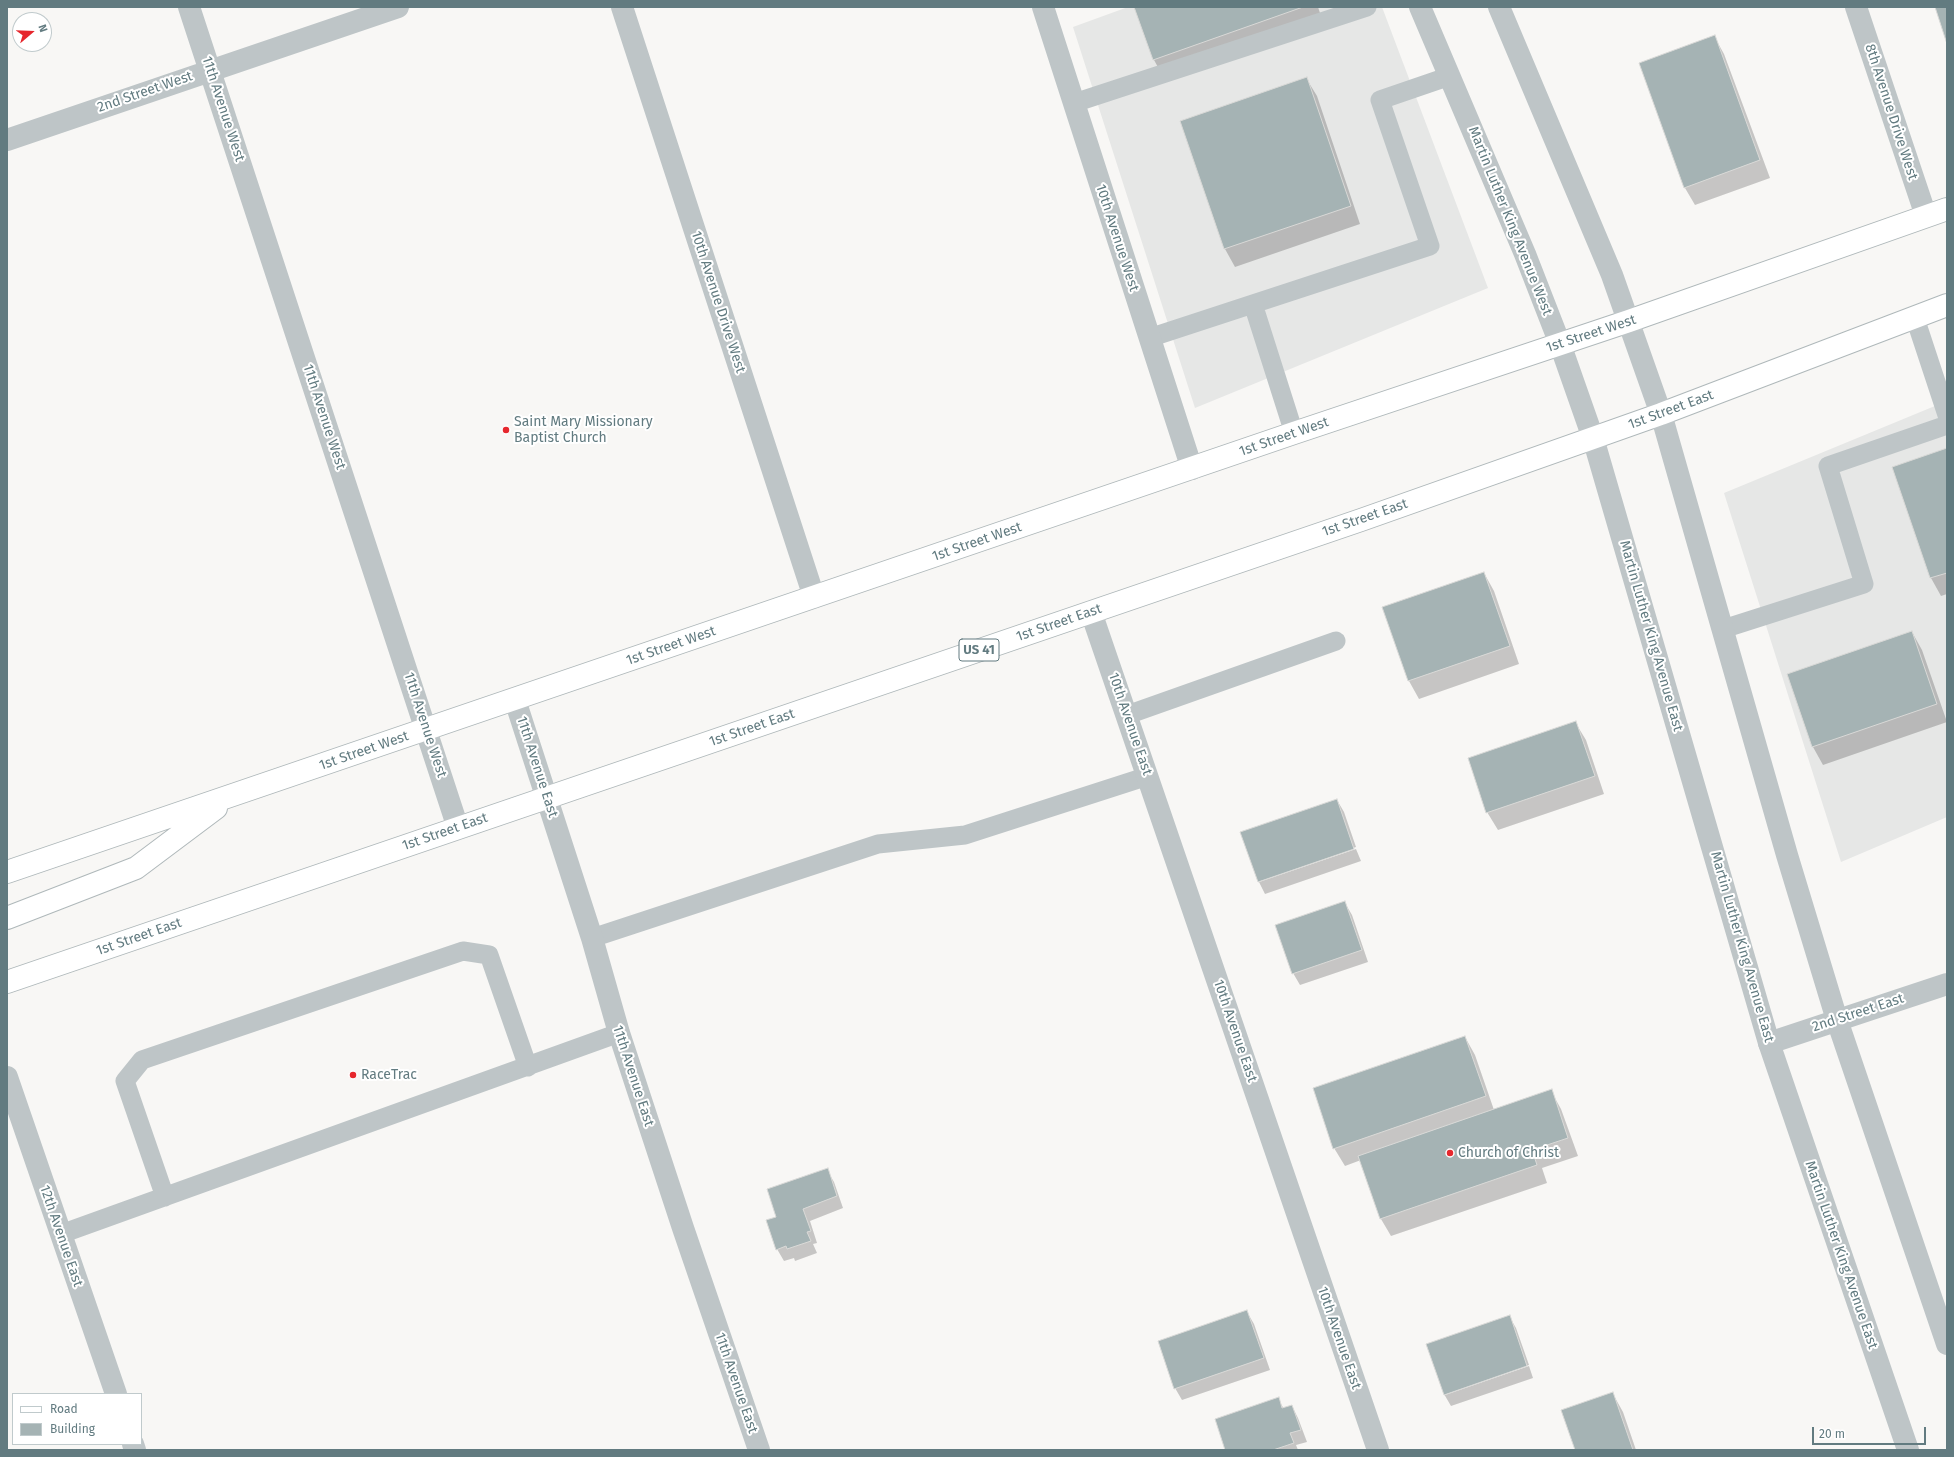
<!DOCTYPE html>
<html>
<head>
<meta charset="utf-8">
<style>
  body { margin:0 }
  #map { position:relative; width:1954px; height:1457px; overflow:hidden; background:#f8f7f5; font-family:"Fira Sans",sans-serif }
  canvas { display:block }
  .frame { position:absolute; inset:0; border:8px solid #627b80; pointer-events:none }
  .legend { position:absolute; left:12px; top:1393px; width:130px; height:52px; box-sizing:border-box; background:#fff; border:1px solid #c0cacc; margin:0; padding:5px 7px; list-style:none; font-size:12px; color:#627b80 }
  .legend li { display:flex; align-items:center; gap:8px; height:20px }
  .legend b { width:20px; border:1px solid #c0cacc }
  .north { position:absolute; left:12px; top:12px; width:40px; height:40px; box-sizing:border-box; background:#fff; border:1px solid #c0cacc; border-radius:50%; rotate:71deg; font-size:11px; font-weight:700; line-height:16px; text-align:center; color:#627b80 }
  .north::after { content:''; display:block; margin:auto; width:14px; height:18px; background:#e6272d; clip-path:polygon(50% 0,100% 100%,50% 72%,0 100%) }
  .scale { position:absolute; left:1812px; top:1427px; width:114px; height:18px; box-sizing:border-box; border:2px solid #627b80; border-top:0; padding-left:5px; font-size:12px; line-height:14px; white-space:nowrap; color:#627b80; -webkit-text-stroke:3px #fff; paint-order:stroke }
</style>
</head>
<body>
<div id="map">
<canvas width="1954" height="1457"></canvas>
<div class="frame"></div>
<ul class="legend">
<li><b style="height:5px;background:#fff"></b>Road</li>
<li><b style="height:11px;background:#a5b3b4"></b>Building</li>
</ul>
<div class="north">N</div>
<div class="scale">20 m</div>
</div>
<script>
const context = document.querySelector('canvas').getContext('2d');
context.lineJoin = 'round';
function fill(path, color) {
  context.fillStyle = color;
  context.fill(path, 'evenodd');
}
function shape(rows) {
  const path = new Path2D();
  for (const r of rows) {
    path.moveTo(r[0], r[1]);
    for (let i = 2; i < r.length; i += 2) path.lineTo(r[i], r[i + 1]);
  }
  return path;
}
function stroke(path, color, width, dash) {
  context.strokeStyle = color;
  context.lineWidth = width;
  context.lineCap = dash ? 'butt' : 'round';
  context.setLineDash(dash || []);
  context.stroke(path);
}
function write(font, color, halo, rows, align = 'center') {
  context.font = font + ' "Fira Sans",sans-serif';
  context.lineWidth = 4;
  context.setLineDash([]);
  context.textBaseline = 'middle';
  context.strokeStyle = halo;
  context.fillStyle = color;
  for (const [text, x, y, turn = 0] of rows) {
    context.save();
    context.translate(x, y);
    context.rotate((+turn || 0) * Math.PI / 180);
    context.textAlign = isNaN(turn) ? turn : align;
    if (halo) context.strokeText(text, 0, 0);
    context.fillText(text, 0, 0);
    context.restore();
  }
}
const built = shape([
  [1128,7,1382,7,1488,288,1195,408,1073,27],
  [1947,401,1947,817,1841,862,1724,493]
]);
const shadow = shape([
  [1135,7,1318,7,1323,22,1164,78,1154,60],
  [1714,36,1724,54,1770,178,1695,205,1685,188,1640,64],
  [1306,78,1317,96,1360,224,1235,267,1225,249,1181,122],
  [1947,449,1947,594,1941,596,1931,578,1893,468],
  [1484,573,1494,591,1519,664,1419,699,1409,681,1384,608],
  [1912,632,1922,650,1947,722,1823,765,1813,747,1788,675],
  [1575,722,1586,740,1604,794,1498,830,1487,812],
  [1337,800,1344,812,1356,847,1259,880,1259,882,1356,849,1361,861,1265,894,1259,882,1242,833],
  [1345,903,1352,915,1368,962,1300,985,1293,973],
  [1465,1037,1475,1055,1494,1110,1551,1091,1561,1109,1578,1156,1542,1168,1547,1183,1391,1236,1381,1219,1361,1160,1345,1166,1334,1148],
  [827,1170,834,1182,843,1208,810,1221,817,1243,813,1244,817,1253,795,1261,794,1258,784,1261,777,1249,777,1218],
  [1247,1312,1254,1324,1270,1370,1182,1400,1175,1388],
  [1509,1316,1516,1328,1529,1365,1445,1393,1445,1395,1529,1366,1533,1378,1451,1406,1444,1394,1427,1344],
  [1613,1394,1623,1412,1636,1450,1576,1450],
  [1278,1399,1284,1409,1292,1406,1298,1418,1307,1442,1296,1445,1298,1450,1226,1450]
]);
const building = shape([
  [1134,7,1303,7,1153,60,1134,7],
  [1935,7,1947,7,1947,44,1935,7],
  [1715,35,1760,160,1684,188,1639,63,1715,35],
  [1307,77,1351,206,1224,249,1180,121,1307,77],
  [1947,448,1947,573,1930,578,1892,467,1947,448],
  [1484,572,1510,646,1408,681,1382,607,1484,572],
  [1912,631,1937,704,1812,747,1787,674,1912,631],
  [1576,721,1595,776,1486,813,1468,758,1576,721],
  [1337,799,1354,849,1258,882,1240,832,1337,799],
  [1345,901,1362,950,1292,974,1275,925,1345,901],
  [1465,1036,1486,1096,1333,1149,1313,1088,1465,1036],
  [1552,1089,1568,1138,1532,1150,1537,1165,1380,1219,1358,1156,1552,1089],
  [828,1168,837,1196,803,1209,811,1231,807,1232,811,1241,787,1249,786,1246,776,1250,766,1220,776,1217,767,1189,828,1168],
  [1247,1310,1264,1358,1174,1389,1158,1341,1247,1310],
  [1510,1315,1527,1366,1444,1395,1426,1344,1510,1315],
  [1613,1392,1633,1450,1575,1450,1561,1410,1613,1392],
  [1279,1397,1282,1408,1292,1405,1301,1430,1290,1433,1294,1443,1273,1450,1225,1450,1215,1419,1279,1397]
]);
const service = shape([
  [1074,103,1367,7],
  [1253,304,1294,433],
  [1915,318,1947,415],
  [1149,338,1430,246,1380,100,1450,76],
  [1723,629,1864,584,1828,466,1947,425],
  [1127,715,1336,641],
  [592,938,878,844,965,835,1148,776],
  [165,1197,125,1081,142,1060,463,951,489,955,528,1067],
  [61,1234,619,1033]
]);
const minor = shape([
  [189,7,458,828],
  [622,7,814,597],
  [1043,7,1192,469],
  [1856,7,1926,216],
  [7,140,398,7],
  [1091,612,1378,1450],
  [515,700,592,938,619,1033,683,1228,759,1450],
  [1769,1043,1947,984],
  [7,1077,116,1394],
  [133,1444,135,1450]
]);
const tertiary = shape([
  [1420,7,1525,254,1560,344,1593,438,1769,1043,1908,1450],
  [1499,7,1612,275,1661,414,1787,855,1837,1020,1947,1344]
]);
const primary = shape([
  [7,872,1294,433,1629,321,1947,209],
  [7,918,136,868,216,808],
  [7,982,1361,520,1661,414,1947,305]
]);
const markers = [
  [506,430,4,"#e6272d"],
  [353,1075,4,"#e6272d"],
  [1450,1153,4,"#e6272d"]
];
const shields = [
  [979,650,40]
];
const shieldNames = [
  ["US 41",979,650]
];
const streetNames = [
  ["2nd Street West",145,92,-19],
  ["11th Avenue West",223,109,72],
  ["8th Avenue Drive West",1891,112,72],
  ["Martin Luther King Avenue West",1510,221,68],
  ["10th Avenue West",1117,238,72],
  ["10th Avenue Drive West",718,302,72],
  ["1st Street West",1591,334,-18],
  ["1st Street East",1671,410,-20],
  ["11th Avenue West",324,417,72],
  ["1st Street West",1284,437,-19],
  ["1st Street East",1365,518,-19],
  ["1st Street West",977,542,-19],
  ["1st Street East",1059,623,-19],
  ["Martin Luther King Avenue East",1651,636,74],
  ["1st Street West",671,646,-19],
  ["10th Avenue East",1130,724,71],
  ["11th Avenue West",425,725,72],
  ["1st Street East",752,728,-19],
  ["1st Street West",364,751,-19],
  ["11th Avenue East",537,767,72],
  ["1st Street East",445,832,-19],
  ["1st Street East",139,937,-19],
  ["Martin Luther King Avenue East",1742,947,74],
  ["2nd Street East",1858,1013,-18],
  ["10th Avenue East",1235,1031,71],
  ["11th Avenue East",633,1076,72],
  ["12th Avenue East",61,1236,71],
  ["Martin Luther King Avenue East",1841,1255,71],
  ["10th Avenue East",1339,1338,71],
  ["11th Avenue East",736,1383,71]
];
const poiNames = [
  ["Saint Mary Missionary",514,422],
  ["Baptist Church",514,438],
  ["RaceTrac",361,1075],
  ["Church of Christ",1458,1153]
];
fill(built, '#e6e7e6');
fill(shadow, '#0003');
fill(building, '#a5b3b4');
stroke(building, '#d9d9d7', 1);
stroke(primary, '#afb8ba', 24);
stroke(service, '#bec5c7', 19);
stroke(minor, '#bec5c7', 22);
stroke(tertiary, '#bec5c7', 22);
stroke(primary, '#fff', 22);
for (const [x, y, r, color] of markers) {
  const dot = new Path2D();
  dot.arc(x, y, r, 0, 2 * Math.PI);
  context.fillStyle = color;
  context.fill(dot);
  stroke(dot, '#fff', 1.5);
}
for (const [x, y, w] of shields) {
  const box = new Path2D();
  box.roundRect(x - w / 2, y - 11, w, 22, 3);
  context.fillStyle = '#fff';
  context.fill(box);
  stroke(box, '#627b80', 1);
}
write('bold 13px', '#627b80', null, shieldNames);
write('14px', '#627b80', '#fff', streetNames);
write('14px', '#627b80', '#fff', poiNames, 'left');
</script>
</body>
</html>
